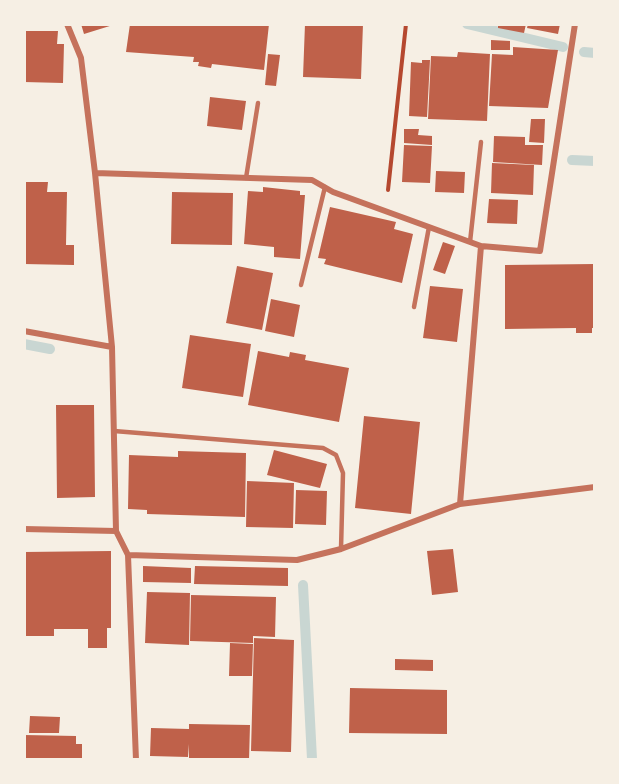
<!DOCTYPE html>
<html>
<head>
<meta charset="utf-8">
<style>
  body { margin:0 }
  #map { position:relative; width:619px; height:784px; overflow:hidden; background:#f6efe4; font-family:"PT Sans",sans-serif }
  canvas { display:block }
  .frame { position:absolute; inset:0; border:26px solid #f6efe4; pointer-events:none }
</style>
</head>
<body>
<div id="map">
<canvas width="619" height="784"></canvas>
<div class="frame"></div>
</div>
<script>
const context = document.querySelector('canvas').getContext('2d');
context.lineJoin = 'round';
function shape(rows) {
  const path = new Path2D();
  for (const r of rows) {
    path.moveTo(r[0], r[1]);
    for (let i = 2; i < r.length; i += 2) path.lineTo(r[i], r[i + 1]);
  }
  return path;
}
function stroke(path, color, width, dash) {
  context.strokeStyle = color;
  context.lineWidth = width;
  context.lineCap = dash ? 'butt' : 'round';
  context.setLineDash(dash || []);
  context.stroke(path);
}
function fill(path, color) {
  context.fillStyle = color;
  context.fill(path, 'evenodd');
}
const stream = shape([
  [467,24,563,47],
  [584,52,595,53],
  [572,160,595,161],
  [24,344,50,349],
  [303,585,312,759]
]);
const building = shape([
  [81,24,113,24,113,25,84,34],
  [130,24,269,24,264,70,212,64,211,68,198,66,199,62,193,62,194,57,126,52],
  [305,24,363,24,361,79,303,77],
  [498,24,526,24,524,33,498,28],
  [528,24,560,24,558,34,527,28],
  [24,31,58,31,57,44,64,44,63,83,24,82],
  [491,40,510,41,510,50,491,50],
  [513,47,558,50,548,108,489,106,492,54,513,55],
  [458,52,490,54,487,121,428,119,431,56,457,57],
  [268,54,280,55,276,86,265,85],
  [422,60,430,60,427,117,409,116,411,62,422,63],
  [210,97,246,101,242,130,207,126],
  [531,119,545,119,544,143,529,142],
  [404,129,419,129,418,135,432,136,432,145,404,143],
  [494,136,525,137,525,145,543,145,542,165,493,162],
  [404,145,432,146,430,183,402,182],
  [492,163,534,165,533,195,491,193],
  [436,171,465,172,464,193,435,192],
  [24,182,48,182,47,192,67,192,66,245,74,245,74,265,24,264],
  [263,187,300,191,300,195,305,195,300,259,274,257,274,247,244,244,248,191,263,192],
  [172,192,233,193,232,245,171,244],
  [489,199,518,200,517,224,487,223],
  [330,207,396,222,394,229,413,234,402,283,324,264,326,259,318,258],
  [443,242,455,246,445,274,433,270],
  [595,264,595,328,592,328,592,333,576,333,576,328,505,329,505,265],
  [237,266,273,273,262,330,226,323],
  [430,286,463,289,457,342,423,338],
  [271,299,300,305,294,337,265,331],
  [190,335,251,344,243,397,182,388],
  [258,351,289,357,290,352,306,355,305,360,349,368,339,422,248,405],
  [56,405,94,405,95,497,57,498],
  [364,416,420,422,411,514,355,508],
  [274,450,327,464,320,488,267,475],
  [178,451,246,453,245,517,147,514,147,510,128,509,129,455,178,457],
  [247,481,294,483,293,528,246,527],
  [296,490,327,491,326,525,295,524],
  [453,549,458,592,432,595,427,551],
  [111,551,111,628,107,628,107,648,88,648,88,629,54,629,54,636,24,636,24,552],
  [143,566,191,568,191,583,143,582],
  [195,566,288,568,288,586,194,584],
  [147,592,190,593,189,645,145,643],
  [191,595,276,597,275,637,253,636,253,643,190,641],
  [254,638,294,640,291,752,251,751],
  [230,643,253,644,252,676,229,676],
  [395,659,433,660,433,671,395,670],
  [350,688,447,690,447,734,349,733],
  [30,716,60,717,59,733,29,733],
  [189,724,250,725,249,760,189,758,189,744,188,757,150,756,151,728,189,729],
  [24,735,76,736,76,744,82,744,82,759,24,760]
]);
const path = shape([
  [388,190,406,24]
]);
const service = shape([
  [246,178,258,103],
  [470,242,481,142],
  [301,285,325,187],
  [414,307,429,227],
  [114,431,323,448,336,455,343,473,341,549]
]);
const minor = shape([
  [67,24,81,58,95,173,112,347,116,531,128,555,136,760],
  [95,173,312,180,333,192,481,246,460,504],
  [481,246,540,251,575,24],
  [24,331,112,347],
  [24,529,116,531],
  [128,555,297,560,341,549,460,504,595,487]
]);
stroke(stream, '#c9d6d2', 10);
fill(building, '#bf614a');
stroke(path, '#b5482f', 4);
stroke(service, '#c5725c', 4.5);
stroke(minor, '#c5725c', 6);
</script>
</body>
</html>
